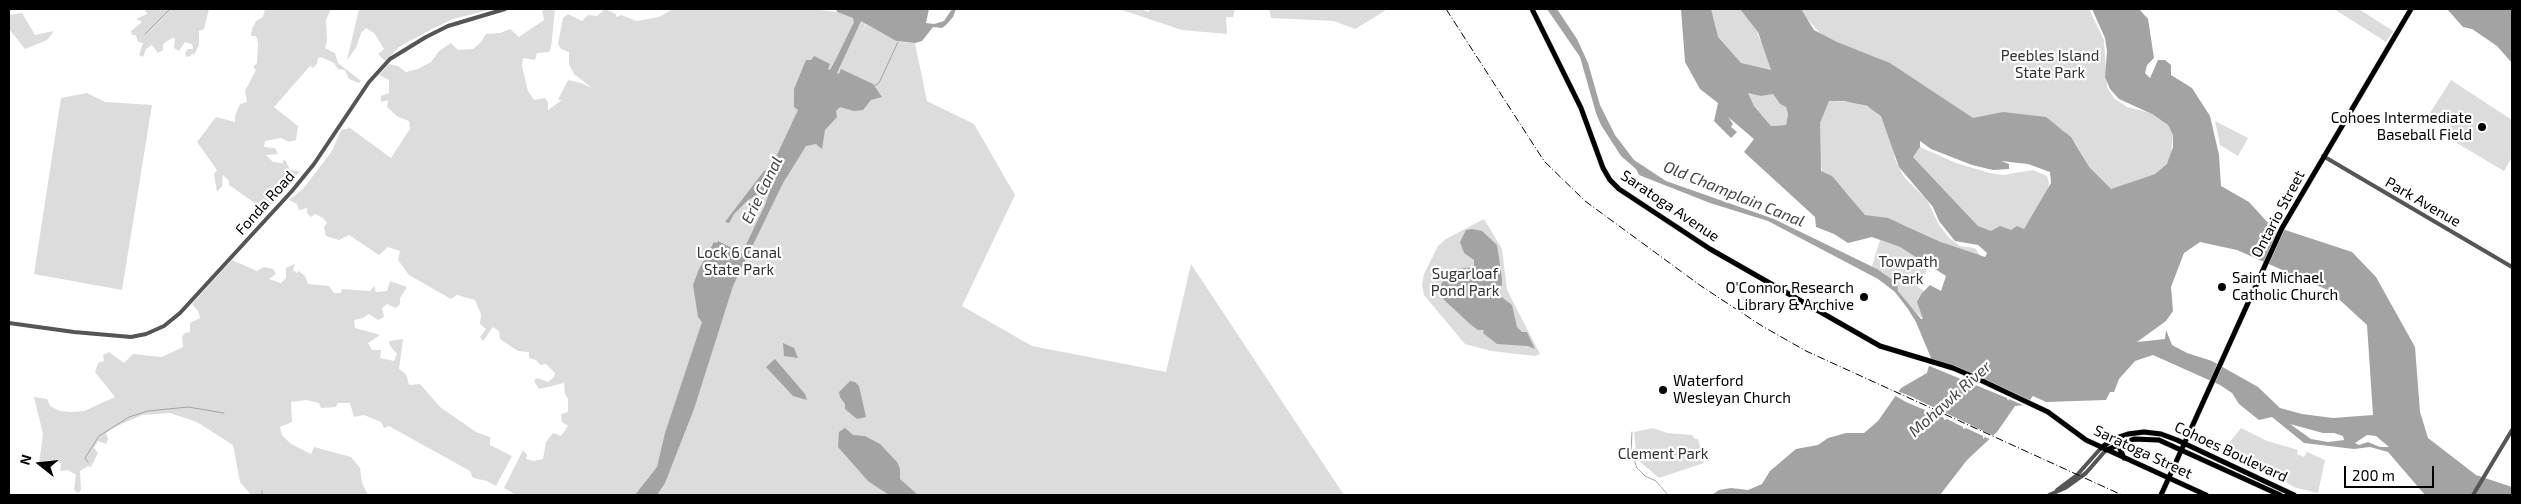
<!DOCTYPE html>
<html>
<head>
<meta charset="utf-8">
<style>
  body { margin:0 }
  #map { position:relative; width:2521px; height:504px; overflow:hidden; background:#fff; font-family:"Exo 2",sans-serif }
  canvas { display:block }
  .frame { position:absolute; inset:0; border:10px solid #000; pointer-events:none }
  .north { position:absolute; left:15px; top:439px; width:50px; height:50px; -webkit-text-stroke:4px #fff; paint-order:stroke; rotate:286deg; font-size:14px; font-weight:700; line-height:20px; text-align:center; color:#000 }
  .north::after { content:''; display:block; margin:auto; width:18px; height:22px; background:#000; clip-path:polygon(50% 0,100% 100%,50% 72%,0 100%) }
  .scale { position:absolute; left:2344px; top:466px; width:90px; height:22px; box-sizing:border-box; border:2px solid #000; border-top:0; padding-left:6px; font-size:15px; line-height:18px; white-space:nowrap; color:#000; -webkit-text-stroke:4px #fff; paint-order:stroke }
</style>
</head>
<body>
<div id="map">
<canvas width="2521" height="504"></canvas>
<div class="frame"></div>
<div class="north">N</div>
<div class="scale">200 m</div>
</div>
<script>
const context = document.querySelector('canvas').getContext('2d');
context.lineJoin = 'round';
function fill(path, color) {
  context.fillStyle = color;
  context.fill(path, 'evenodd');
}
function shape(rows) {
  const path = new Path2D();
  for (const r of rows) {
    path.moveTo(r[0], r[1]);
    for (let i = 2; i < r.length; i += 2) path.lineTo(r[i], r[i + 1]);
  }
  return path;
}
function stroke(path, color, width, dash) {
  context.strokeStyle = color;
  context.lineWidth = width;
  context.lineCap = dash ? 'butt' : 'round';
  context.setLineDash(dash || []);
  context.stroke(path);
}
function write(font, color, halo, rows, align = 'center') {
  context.font = font + ' "Exo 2",sans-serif';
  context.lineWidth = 4.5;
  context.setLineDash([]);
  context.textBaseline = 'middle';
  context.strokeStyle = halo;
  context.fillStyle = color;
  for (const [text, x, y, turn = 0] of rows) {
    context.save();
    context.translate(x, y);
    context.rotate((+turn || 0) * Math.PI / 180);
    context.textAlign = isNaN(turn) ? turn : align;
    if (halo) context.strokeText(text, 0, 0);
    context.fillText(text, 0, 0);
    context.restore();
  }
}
const green = shape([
  [145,9,209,9,204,29,199,31,199,45,194,55,192,53,191,56,186,57,185,53,188,49,193,49,192,44,185,42,179,51,174,48,175,38,172,38,163,44,163,50,158,53,152,45,146,49,143,57,139,55,143,43,138,42,136,35,132,35,131,31,142,22,136,19,147,14],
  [265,9,331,9,326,20,327,42,325,48,335,53,338,63,361,81,359,83,349,79,345,70,338,69,334,63,321,57,318,58,317,64,313,68,310,66,274,107,298,126,296,140,289,142,281,138,265,141,264,147,275,148,278,154,266,155,273,162,283,163,283,160,286,161,290,170,300,171,264,213,256,204,229,185,229,181,223,175,222,186,217,192,214,174,217,170,197,142,216,117,235,122,235,116,240,104,247,102,245,91,256,70,253,67,257,63,258,43,256,36,251,36,252,29,256,21,263,17],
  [359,9,493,9,453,19,432,29,399,47,385,61,378,54,384,49,378,39,374,33,366,28,361,33,356,48,347,60],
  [542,9,555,9,551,48,549,52,537,53,535,60,523,58,522,66,528,91,534,100,545,98,548,102,548,110,562,100,558,100,568,80,581,83,592,88,574,74,569,64,569,52,561,49,558,44,563,18,568,14,582,21,588,15,597,16,605,9,616,14,616,17,621,15,637,21,659,17,673,9,811,9,837,12,866,22,862,32,866,24,898,42,915,43,927,101,974,124,1015,195,962,306,1032,346,1166,372,1191,264,1344,495,516,495,504,488,523,450,527,455,526,459,533,461,543,459,546,442,553,433,561,436,568,426,562,422,561,414,568,412,568,399,565,394,564,383,539,389,534,381,537,378,548,382,554,377,555,373,546,364,540,365,536,360,529,358,529,352,518,351,500,339,499,331,493,327,483,341,480,337,486,329,480,324,481,314,475,300,457,295,451,299,409,275,398,260,400,251,388,247,379,255,349,235,339,240,326,236,324,227,327,223,323,218,315,214,311,217,307,213,307,208,299,210,297,204,289,200,303,189,332,151,341,130,350,128,391,158,410,129,409,121,398,117,387,107,388,100,381,102,381,96,389,93,389,80,379,75,389,64,398,66,406,72,418,69,431,62,439,51,451,43,458,50,473,49,481,42,486,34,500,33,510,29,519,37,544,20],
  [1119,9,1139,9,1149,12,1149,9,1235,9,1233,17,1226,17,1227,34,1182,30],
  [1269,9,1388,9,1355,29,1334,21,1271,18],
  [1706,9,1740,9,1757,25,1758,35,1776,71,1725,65],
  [1798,9,2089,9,2104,40,2107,87,2114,98,2127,107,2150,113,2168,125,2173,135,2171,155,2167,164,2155,174,2123,185,2108,198,2076,144,2063,130,2054,125,1973,119,1822,35],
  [2334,9,2359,9,2393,31,2386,42],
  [22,13,35,35,54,31,47,40,25,49,9,29,9,15],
  [2451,80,2512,120,2512,157,2504,171,2445,136,2451,124,2430,113],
  [1747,92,1761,96,1773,94,1780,104,1786,107,1788,113,1786,125,1771,126,1754,106],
  [87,93,105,102,152,105,122,290,34,274,61,98],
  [1811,96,1834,101,1851,102,1871,108,1882,116,1893,144,1895,159,1904,177,1927,200,1939,225,1949,238,1960,246,1975,248,1984,261,1904,225,1883,218,1868,218,1862,212,1846,192,1822,173],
  [2215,121,2248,138,2238,156,2220,145],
  [1920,147,1956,163,1990,173,2003,175,2033,170,2047,176,2049,183,2048,191,2024,229,1991,232,1978,226,1913,157],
  [1484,219,1502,249,1507,290,1540,354,1535,356,1491,351,1465,344,1424,295,1422,285,1424,274,1438,246,1446,239],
  [1880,240,1900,247,1930,265,1918,287,1924,291,1922,293,1923,319,1910,307,1897,289,1872,266],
  [232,260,257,271,264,267,273,269,276,274,269,279,281,283,286,278,286,268,295,264,293,270,297,273,299,271,305,276,308,284,329,286,334,293,341,293,342,289,370,291,374,286,376,292,387,291,390,281,407,287,400,298,400,304,396,308,387,304,382,308,384,317,378,320,369,314,363,318,354,320,355,328,380,335,368,343,372,350,381,350,380,358,394,361,397,354,390,346,389,341,403,339,399,369,406,374,409,385,420,384,440,407,476,432,490,437,490,445,512,456,496,486,487,481,473,478,470,471,389,426,384,428,381,422,364,415,354,417,350,403,338,403,336,407,321,408,319,403,306,400,291,402,292,422,280,427,282,435,291,444,311,454,314,447,351,457,360,468,362,483,368,495,251,495,240,482,233,445,197,422,170,413,142,415,115,427,106,433,108,439,106,444,98,441,94,448,98,453,91,467,88,466,80,471,81,490,78,493,74,490,76,475,68,470,60,471,61,463,49,460,39,464,43,434,34,397,47,399,50,406,60,411,71,412,84,411,115,397,95,372,98,363,104,361,103,355,109,352,124,363,133,354,162,357,183,347,182,337,185,333,190,332,190,323,200,318,198,311,192,304],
  [1653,428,1667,433,1692,435,1695,439,1698,439,1704,463,1659,478,1637,459,1634,432],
  [2241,428,2267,441,2298,450,2297,454,2304,457,2307,452,2325,460,2318,493,2296,488,2263,469,2222,452]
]);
const water = shape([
  [836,9,929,9,926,23,934,24,944,21,952,9,956,9,953,17,946,25,942,28,933,27,922,41,915,43,896,41,861,21,837,73,839,74,841,69,873,84,882,97,871,100,863,110,854,111,840,107,836,111,837,117,825,130,822,149,816,144,806,146,783,183,733,286,694,409,665,483,657,495,635,495,657,467,665,433,702,322,698,317,693,285,699,269,714,242,717,243,718,241,742,253,765,205,770,190,766,190,748,200,734,214,729,223,725,222,764,171,770,167,774,167,776,157,798,110,794,107,794,89,806,60,811,60,814,56,830,64,828,69,830,70,836,59,854,22,853,18,837,12],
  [1547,9,1557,9,1577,39,1588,63,1600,105,1615,135,1634,160,1666,181,1774,219,1877,269,1897,283,1898,291,1921,319,1923,319,1917,302,1922,293,1930,285,1941,291,1946,276,1900,247,1872,237,1848,243,1834,234,1816,227,1815,217,1744,152,1754,139,1728,117,1733,124,1731,127,1737,132,1731,138,1714,121,1718,103,1700,89,1685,62,1681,9,1711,9,1718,37,1741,63,1771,70,1758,32,1740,9,1801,9,1814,30,1837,42,1890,63,1973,118,2003,112,2046,117,2071,137,2090,168,2111,189,2155,174,2167,164,2173,147,2173,135,2168,125,2152,114,2119,99,2110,89,2105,77,2107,51,2105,38,2092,9,2139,9,2148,19,2154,58,2147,65,2145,73,2150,78,2158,60,2165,60,2171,65,2171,75,2192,88,2210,116,2219,155,2221,186,2249,202,2270,225,2352,252,2376,277,2415,347,2420,412,2428,438,2476,475,2512,487,2512,495,2425,495,2388,452,2370,447,2354,449,2304,443,2272,417,2259,420,2239,404,2232,393,2220,385,2153,355,2135,361,2119,379,2114,392,2110,392,2106,400,2046,402,2033,396,2026,405,2015,406,1997,432,1967,460,1940,495,1712,495,1719,490,1731,488,1748,490,1762,484,1770,471,1796,449,1818,445,1828,438,1846,433,1864,433,1878,421,1901,388,1927,373,1931,358,1916,322,1908,309,1895,292,1878,279,1768,221,1710,203,1639,175,1636,169,1621,156,1601,125,1596,113,1580,57],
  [1748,93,1761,96,1773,94,1780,104,1786,107,1788,114,1786,125,1771,126,1754,106],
  [1829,101,1844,101,1867,106,1881,116,1899,167,1933,207,1939,221,1955,241,1978,245,1987,253,1985,257,1941,242,1888,218,1865,215,1832,176,1821,171,1820,123],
  [1920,141,1931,149,1972,165,1993,170,2009,169,2009,164,2001,161,2028,164,2050,172,2051,183,2024,229,2017,226,2011,230,2000,226,1991,231,1978,226,1913,157,1920,147],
  [2200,242,2237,250,2330,291,2367,325,2373,415,2333,418,2302,414,2280,408,2258,387,2212,361,2187,353,2172,345,2166,330,2165,339,2137,342,2166,321,2173,311,2171,287,2184,253],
  [2290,424,2323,433,2334,433,2343,436,2344,440,2328,442,2311,439],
  [2367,435,2376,436,2389,447,2380,447,2368,442,2359,445,2355,443],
  [2447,9,2512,9,2512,63,2497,46,2472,29,2463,27],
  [1472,229,1482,231,1497,245,1502,278,1502,285,1498,289,1499,295,1512,305,1517,327,1522,332,1527,332,1535,349,1528,346,1497,344,1483,333,1484,330,1478,330,1470,324,1441,297,1440,288,1445,276,1456,269,1474,267,1474,260,1464,253,1460,242,1466,230],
  [783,343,794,348,798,358,784,356],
  [775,359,805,394,807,400,793,396,766,367],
  [850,381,855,382,859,386,866,417,857,419,845,409,845,404,840,397,839,392],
  [845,428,853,435,865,436,880,444,897,462,900,469,900,479,918,495,889,495,868,481,838,447,839,432]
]);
const pier = shape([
  [1932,359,1973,374,2030,402,2027,407,2009,399,2008,401,2007,398,1927,365],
  [1897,391,1910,396,1996,437,1992,440,1985,437,1983,439,1983,436,1966,428,1963,429,1963,427,1947,419,1944,420,1944,418,1906,402,1894,395]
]);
const stream = shape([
  [145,34,170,9],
  [874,86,879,83,898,42],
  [1632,432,1631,451,1637,468,1645,476,1656,481,1668,495],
  [88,462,85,458,99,436,129,417,148,411,188,407,224,413],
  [262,495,262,491]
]);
const tertiary = shape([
  [2323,156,2512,267],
  [9,323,74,332,131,337,146,334,164,326,180,313,292,191,314,164,369,82,390,59,426,37,448,26,505,9],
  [2057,490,2077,475,2101,448],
  [2049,495,2065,488,2086,473,2106,450],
  [2473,495,2512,430]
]);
const primary = shape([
  [1532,9,1581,108,1603,168,1610,180,1619,189,1710,249,1880,346,1953,368,1974,377,2048,412,2086,440,2206,495],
  [2124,442,2120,449,2124,458],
  [2101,448,2113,439,2128,434,2144,432,2161,434,2177,440,2294,495],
  [2106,450,2134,439,2159,440,2280,495],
  [2161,495,2282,228,2411,9]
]);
const rail = shape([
  [1446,9,1544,161,1585,201,1701,286,1762,326,1806,351,2122,495]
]);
const markers = [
  [2482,127,5,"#000"],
  [2222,287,5,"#000"],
  [1864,297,5,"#000"],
  [1663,390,5,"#000"]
];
const parkNames = [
  ["Peebles Island",2050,56],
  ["State Park",2050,73],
  ["Lock 6 Canal",739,253],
  ["State Park",739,270],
  ["Towpath",1908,262],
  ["Park",1908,279],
  ["Sugarloaf",1465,274],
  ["Pond Park",1465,291],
  ["Clement Park",1663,454]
];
const poiNames = [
  ["Cohoes Intermediate",2472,118],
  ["Baseball Field",2472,135],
  ["Saint Michael",2232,278,"left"],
  ["Catholic Church",2232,295,"left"],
  ["O'Connor Research",1854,288],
  ["Library & Archive",1854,305],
  ["Waterford",1673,381,"left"],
  ["Wesleyan Church",1673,398,"left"]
];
const streetNames = [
  ["Park Avenue",2423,202,30],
  ["Fonda Road",265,203,-48],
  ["Saratoga Avenue",1670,206,34],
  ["Ontario Street",2278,214,-62],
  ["Saratoga Street",2143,452,25],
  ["Cohoes Boulevard",2231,452,25]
];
const waterNames = [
  ["Erie Canal",762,190,-64],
  ["Old Champlain Canal",1734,194,22],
  ["Mohawk River",1950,399,-42]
];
fill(green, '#dcdcdc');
fill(water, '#a3a3a3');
fill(pier, '#fff');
stroke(stream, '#a3a3a3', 1);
stroke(primary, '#dbdbdb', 6);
stroke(tertiary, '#555', 4);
stroke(primary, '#000', 5);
stroke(rail, '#000', 1, [8, 2.5, 1, 2.5]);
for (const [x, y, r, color] of markers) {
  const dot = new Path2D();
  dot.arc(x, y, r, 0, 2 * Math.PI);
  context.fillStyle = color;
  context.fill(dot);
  stroke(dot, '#fff', 2);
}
write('15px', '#333', '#fff', parkNames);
write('15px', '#000', '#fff', poiNames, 'right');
write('15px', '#000', '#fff', streetNames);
write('italic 16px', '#444', '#fff', waterNames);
</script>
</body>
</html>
